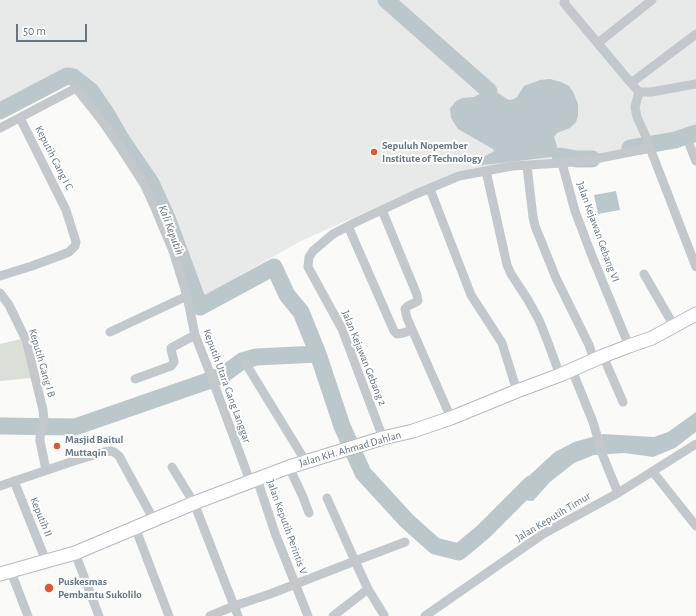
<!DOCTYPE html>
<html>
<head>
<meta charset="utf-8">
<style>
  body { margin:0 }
  #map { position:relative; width:696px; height:616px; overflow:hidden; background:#fafaf8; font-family:"Alegreya Sans",sans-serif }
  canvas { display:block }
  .scale { position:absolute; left:16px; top:24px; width:71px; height:18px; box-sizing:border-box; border:2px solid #657683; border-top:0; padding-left:5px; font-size:12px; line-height:14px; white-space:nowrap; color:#657683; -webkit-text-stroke:3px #fff; paint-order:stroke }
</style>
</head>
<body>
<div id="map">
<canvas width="696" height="616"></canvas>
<div class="scale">50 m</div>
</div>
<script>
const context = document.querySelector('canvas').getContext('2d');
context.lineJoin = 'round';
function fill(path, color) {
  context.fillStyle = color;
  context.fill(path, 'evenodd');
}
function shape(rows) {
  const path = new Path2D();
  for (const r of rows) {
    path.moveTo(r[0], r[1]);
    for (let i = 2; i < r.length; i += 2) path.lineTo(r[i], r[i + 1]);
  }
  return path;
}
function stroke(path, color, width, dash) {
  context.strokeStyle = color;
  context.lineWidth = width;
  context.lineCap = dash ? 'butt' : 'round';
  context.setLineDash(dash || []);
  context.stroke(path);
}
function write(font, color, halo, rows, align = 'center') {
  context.font = font + ' "Alegreya Sans",sans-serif';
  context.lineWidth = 4;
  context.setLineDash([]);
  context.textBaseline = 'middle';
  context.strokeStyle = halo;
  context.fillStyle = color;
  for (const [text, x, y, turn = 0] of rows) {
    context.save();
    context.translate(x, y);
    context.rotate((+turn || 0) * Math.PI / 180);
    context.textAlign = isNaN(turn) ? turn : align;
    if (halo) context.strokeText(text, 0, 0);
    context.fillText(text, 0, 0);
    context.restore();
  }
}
const built = shape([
  [0,0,696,0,696,126,647,140,576,165,475,174,424,186,301,241,203,296,158,186,113,114,80,73,0,113]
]);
const green = shape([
  [21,339,31,378,0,381,0,344]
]);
const water = shape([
  [550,79,561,82,569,86,573,92,578,104,578,116,576,122,570,128,557,133,554,137,560,156,475,166,481,158,493,152,494,151,493,149,458,129,451,118,450,108,452,106,456,101,462,98,474,97,482,93,491,91,495,91,507,99,510,100,514,99,517,97,524,86,540,80],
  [616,191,620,210,598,214,594,195],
  [696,412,696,432,675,448,653,457,639,455,624,453,594,455,574,463,550,482,533,501,513,499,531,474,545,461,555,452,574,442,603,434,654,437,668,432]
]);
const river = shape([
  [386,0,489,91],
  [0,111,67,76,73,77,91,91,106,113,121,139,151,183,167,218,200,307,274,267,287,295,301,312,318,354],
  [630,148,675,140,696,133],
  [560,156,577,159,592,159],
  [0,426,75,427,205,382,223,375,242,361,256,357,318,354,342,426,363,473,407,521,435,546,459,552,483,532,531,484]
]);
const street = shape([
  [565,0,564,3,631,83,639,92,651,92,696,84],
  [598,43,652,0],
  [631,83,696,34],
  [639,92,635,107,637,117,647,139,650,148,696,267],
  [0,128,76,88,102,121,120,147,144,184,155,208,173,251,187,296,195,335,210,373,250,481],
  [690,146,696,161],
  [527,166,533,217,535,226,556,278,589,345,594,360],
  [486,171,507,265,511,274,528,300,539,320,547,340,560,375],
  [430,189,471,295,502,343,517,391],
  [382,210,417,295,418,301,408,306,405,309,407,318,451,418],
  [348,226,394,331,397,334,403,333,412,330],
  [644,274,674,326],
  [0,276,32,266,59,256,69,252,75,246,76,242,66,210,20,118],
  [0,293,9,305,26,340,43,410,44,420,40,437,40,441,46,470],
  [110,332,187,296],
  [629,346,592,256,575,211,562,163,590,160,650,148],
  [603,356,623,402],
  [246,364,306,462],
  [572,370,593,422,603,456,618,493],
  [135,379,171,366,174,362,171,349,171,348,195,335],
  [383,438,342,329,308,267,309,257,313,251,333,234,358,221,416,194,459,176,512,166,562,163],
  [172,467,194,503,238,616],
  [289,467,303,497,309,513],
  [653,472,696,526],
  [257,479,275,533,308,616],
  [14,481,46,561],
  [0,486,74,461,104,452,111,451,114,452,119,456,149,511,153,521],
  [327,498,355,561,405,542],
  [134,528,138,535,169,616],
  [75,553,99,616],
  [11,572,28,616],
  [210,616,234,606,270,594,355,561,368,589,384,615],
  [333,616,368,589],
  [425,616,543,534,618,493,696,444]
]);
const secondary = shape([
  [0,574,75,553,194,503,289,467,383,438,413,431,451,418,517,391,560,375,603,356,629,346,652,338,696,314]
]);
const markers = [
  [374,152,4,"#e4572e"],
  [57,446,4,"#e4572e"],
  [49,588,5,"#e4572e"]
];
const poiNames = [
  ["Sepuluh Nopember",382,146],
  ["Institute of Technology",382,159],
  ["Masjid Baitul",65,440],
  ["Muttaqin",65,453],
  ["Puskesmas",58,582],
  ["Pembantu Sukolilo",58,595]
];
const streetNames = [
  ["Keputih Gang I C",54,158,63],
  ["Jalan Kejawan Gebang VI",598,232,70],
  ["Jalan Kejawan Gebang 2",364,358,68],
  ["Keputih Gang I B",42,363,74],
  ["Keputih Utara Gang Langgar",227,386,70],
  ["Jalan KH. Ahmad Dahlan",350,449,-16],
  ["Keputih II",41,517,68],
  ["Jalan Keputih Timur",553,517,-31],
  ["Jalan Keputih Perintis V",287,527,70]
];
const waterNames = [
  ["Kali Keputih",171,230,69]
];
fill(built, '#e8e9e9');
fill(green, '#dadfd7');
fill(water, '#bbc7cb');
stroke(river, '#bbc7cb', 17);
stroke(secondary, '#b3babf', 15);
stroke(street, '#c3c8cc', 9);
stroke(secondary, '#fff', 13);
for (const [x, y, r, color] of markers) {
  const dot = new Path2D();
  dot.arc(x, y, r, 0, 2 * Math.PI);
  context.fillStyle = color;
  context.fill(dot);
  stroke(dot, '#fff', 1.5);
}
write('bold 11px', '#657683', '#fff', poiNames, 'left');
write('11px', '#657683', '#fff', streetNames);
write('italic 12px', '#60757c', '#fff', waterNames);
</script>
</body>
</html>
